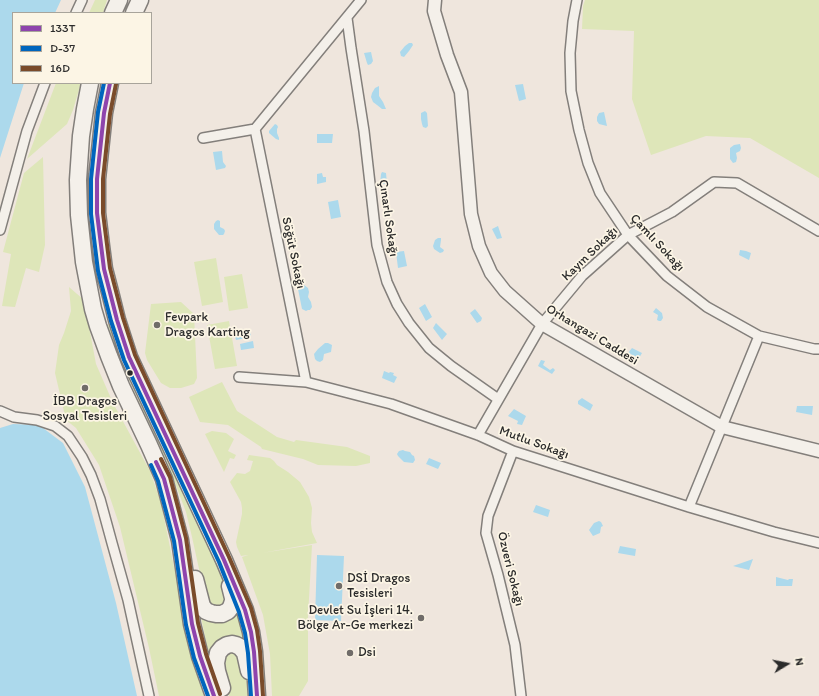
<!DOCTYPE html>
<html>
<head>
<meta charset="utf-8">
<style>
  body { margin:0 }
  #map { position:relative; width:819px; height:696px; overflow:hidden; background:#efe6dd; font-family:Itim,sans-serif }
  canvas { display:block }
  .legend { position:absolute; left:12px; top:12px; width:140px; height:72px; box-sizing:border-box; background:#fcf5e5; border:1px solid #a8a49b; margin:0; padding:5px 7px; list-style:none; font-size:12px; color:#2b2b2b }
  .legend li { display:flex; align-items:center; gap:8px; height:20px }
  .legend b { width:20px; border:1px solid #a8a49b }
  .north { position:absolute; left:767px; top:644px; width:40px; height:40px; -webkit-text-stroke:3px #fcf5e5; paint-order:stroke; rotate:80deg; font-size:11px; font-weight:700; line-height:16px; text-align:center; color:#2b2b2b }
  .north::after { content:''; display:block; margin:auto; width:14px; height:18px; background:#2b2b2b; clip-path:polygon(50% 0,100% 100%,50% 72%,0 100%) }
</style>
</head>
<body>
<div id="map">
<canvas width="819" height="696"></canvas>
<ul class="legend">
<li><b style="height:5px;background:#8e44ad"></b>133T</li>
<li><b style="height:5px;background:#0065bd"></b>D-37</li>
<li><b style="height:5px;background:#7a4b2a"></b>16D</li>
</ul>
<div class="north">N</div>
</div>
<script>
const context = document.querySelector('canvas').getContext('2d');
context.lineJoin = 'round';
function fill(path, color) {
  context.fillStyle = color;
  context.fill(path, 'evenodd');
}
function shape(rows) {
  const path = new Path2D();
  for (const r of rows) {
    path.moveTo(r[0], r[1]);
    for (let i = 2; i < r.length; i += 2) path.lineTo(r[i], r[i + 1]);
  }
  return path;
}
function stroke(path, color, width, dash) {
  context.strokeStyle = color;
  context.lineWidth = width;
  context.lineCap = dash ? 'butt' : 'round';
  context.setLineDash(dash || []);
  context.stroke(path);
}
function write(font, color, halo, rows, align = 'center') {
  context.font = font + ' Itim,sans-serif';
  context.lineWidth = 3.5;
  context.setLineDash([]);
  context.textBaseline = 'middle';
  context.strokeStyle = halo;
  context.fillStyle = color;
  for (const [text, x, y, turn = 0] of rows) {
    context.save();
    context.translate(x, y);
    context.rotate((+turn || 0) * Math.PI / 180);
    context.textAlign = isNaN(turn) ? turn : align;
    if (halo) context.strokeText(text, 0, 0);
    context.fillText(text, 0, 0);
    context.restore();
  }
}
const green = shape([
  [95,0,107,0,103,13,89,13],
  [585,0,819,0,819,178,750,138,706,136,651,155,632,99,634,31,582,29,583,6],
  [56,83,81,83,73,110,67,124,27,159],
  [43,157,45,245,39,272,26,268,15,307,2,306,11,254,3,252,24,173],
  [216,258,223,302,202,306,194,262],
  [242,274,248,308,229,311,224,277],
  [69,287,84,300,96,364,113,403,150,471,161,503,191,650,204,696,159,696,149,648,120,527,99,465,76,428,66,420,55,373,59,345,64,333,71,311],
  [181,302,194,314,197,378,194,384,181,388,170,388,161,383,147,360,145,353,151,304],
  [229,321,237,366,215,369,207,325],
  [111,324,209,544,228,591,226,607,208,605,203,587,192,537,186,512,168,465,125,371,107,325],
  [222,382,237,411,277,437,294,442,296,440,347,447,370,456,370,463,356,466,318,465,303,459,262,449,261,447,228,425,200,422,189,397],
  [212,431,226,433,234,439,228,451,236,455,234,459,230,458,224,472,205,434],
  [249,455,270,458,274,461,277,465,288,472,300,482,309,497,312,508,311,523,312,532,317,543,262,553,312,545,308,616,308,681,299,696,272,696,270,654,263,615,242,557,248,555,241,556,237,547,236,542,242,514,242,508,241,502,230,482,237,473,245,474,250,471,253,461,247,460],
  [238,606,248,645,213,647,209,656,200,612],
  [231,649,245,663,248,696,229,696,221,667,222,654]
]);
const water = shape([
  [0,0,61,0,55,13,13,13,13,83,24,83,0,158],
  [409,43,412,43,413,45,409,51,404,57,401,56,400,52,405,46],
  [371,52,373,61,371,64,368,65,367,63,364,53],
  [523,84,526,99,519,101,515,85],
  [379,86,379,96,383,102,386,109,382,109,377,105,373,102,371,97,372,93,375,88],
  [425,111,427,113,428,126,426,128,423,127,422,124,421,119,421,113],
  [604,112,607,126,599,124,597,121,597,117,599,113],
  [275,124,277,125,278,127,277,129,277,133,279,138,279,140,276,139,269,133,269,131],
  [317,134,333,134,332,143,317,143],
  [740,144,741,148,740,151,736,153,737,158,736,162,733,163,730,159,730,148,734,145],
  [222,151,223,162,226,166,225,168,216,170,213,152],
  [382,172,386,173,387,184,380,184,381,174],
  [322,173,323,177,326,177,326,182,317,184,317,174],
  [338,200,341,217,331,219,328,202],
  [218,220,220,221,220,227,224,229,225,231,224,234,223,235,219,235,214,229,214,224,216,221],
  [498,226,502,238,497,239,492,229],
  [438,238,441,238,441,240,440,247,444,250,443,252,440,253,434,249,433,246,435,240],
  [740,250,746,251,751,253,749,260,739,255],
  [404,251,407,266,398,268,396,252],
  [304,285,308,288,309,292,308,297,311,302,312,307,310,310,308,310,306,311,302,309,298,289,300,286,302,287],
  [425,304,432,317,426,321,419,308],
  [656,308,662,313,663,318,661,321,659,321,657,320,658,315,653,312],
  [475,309,482,318,481,321,477,323,470,313],
  [436,323,447,334,442,340,433,328],
  [237,329,241,329,245,331,250,331,251,337,236,340,234,333],
  [253,341,254,348,241,350,240,344],
  [325,343,328,343,332,345,331,352,324,354,323,360,320,362,317,361,315,359,314,354,318,349],
  [632,348,642,353,639,358,628,353],
  [541,360,545,361,543,365,550,370,553,368,555,370,552,374,538,366],
  [384,371,389,373,390,372,394,373,393,375,397,377,394,383,382,378],
  [582,398,593,405,590,411,578,404,578,401],
  [797,406,813,406,812,415,796,412],
  [514,409,526,416,522,425,517,424,518,421,508,416],
  [13,424,39,425,63,443,85,487,116,603,137,696,0,696,0,428],
  [403,450,405,451,410,452,412,455,414,456,415,460,413,463,404,462,398,456,397,454,399,451],
  [429,458,441,463,438,469,426,464],
  [536,505,550,510,548,517,533,512],
  [599,521,601,522,603,526,601,527,600,533,593,536,589,530,594,523],
  [620,546,636,549,635,556,618,553],
  [317,555,344,556,341,621,315,620],
  [753,559,749,570,733,566],
  [776,577,788,580,789,579,793,579,792,586,776,586]
]);
const street = shape([
  [577,0,573,21,570,53,571,91,579,130,588,163,600,193,628,235,667,276,707,307,759,336,814,349,819,349],
  [76,13,82,0],
  [347,18,351,48,364,131,377,245,387,282,397,304,409,323,429,348,451,366,498,399],
  [203,138,255,129],
  [0,230,27,131,45,83],
  [239,377,306,382,391,404,478,435,513,451,689,507,774,532,819,543],
  [306,382,296,332,255,129,361,0],
  [0,411,14,417,37,420,55,426,68,436,82,457,91,475,100,499,112,543,128,600,149,696],
  [478,435,542,324,582,276,628,235,672,212,714,182,737,183,819,231],
  [513,451,488,516,486,533,498,575,515,645,521,696],
  [689,507,759,336]
]);
const secondary = shape([
  [435,0,434,11,447,55,461,92,471,214,479,246,491,273,505,291,542,324,722,427,819,451]
]);
const highway = shape([
  [113,13,119,0],
  [134,13,140,0],
  [90,83,85,109,81,136,78,180,79,215,84,262,93,309,98,326,109,356,121,386,149,445,164,479,180,540,192,624,200,656,214,696],
  [110,83,104,113,97,179,97,213,101,246,104,269,110,292,117,320,129,357,224,560,245,610,251,632,254,652,257,696],
  [195,579,202,606,206,611,211,613,216,614,222,614,228,611,231,607,233,601,233,598,230,586],
  [222,688,217,671,216,663,218,653,222,648,227,645,232,644,236,645,240,647,245,653,249,671]
]);
const bus1 = shape([
  [110,83,104,113,97,179,97,213,104,269,117,320,129,357,224,560,245,610,251,632,254,652,257,696],
  [156,462,164,479,180,540,192,624,200,656,214,696]
]);
const bus2 = shape([
  [104,83,98,112,91,179,91,214,98,271,111,321,124,360,219,562,239,612,245,633,248,653,251,696],
  [151,465,158,481,174,541,186,625,194,658,208,696]
]);
const bus3 = shape([
  [116,84,110,114,103,179,103,213,110,268,123,318,135,355,229,557,251,608,257,630,260,651,263,696],
  [161,459,170,477,186,538,198,623,206,654,220,694]
]);
const markers = [
  [157,325,4,"#706c69"],
  [130,373,3.5,"#2b2b2b"],
  [85,388,4,"#706c69"],
  [339,586,4,"#706c69"],
  [421,618,4,"#706c69"],
  [350,653,4,"#706c69"]
];
const streetNames = [
  ["Çınarlı Sokağı",388,218,82],
  ["Çamlı Sokağı",657,243,47],
  ["Söğüt Sokağı",293,253,78],
  ["Kayın Sokağı",590,254,-44],
  ["Orhangazi Caddesi",592,335,31],
  ["Mutlu Sokağı",534,443,20],
  ["Özveri Sokağı",510,569,76]
];
const poiNames = [
  ["Fevpark",165,318],
  ["Dragos Karting",165,333],
  ["İBB Dragos",85,402,"center"],
  ["Sosyal Tesisleri",85,417,"center"],
  ["DSİ Dragos",347,579],
  ["Tesisleri",347,594],
  ["Devlet Su İşleri 14.",413,611,"right"],
  ["Bölge Ar-Ge merkezi",413,626,"right"],
  ["Dsi",358,653]
];
fill(green, '#dee6b9');
fill(water, '#acd9ec');
stroke(street, '#837f7b', 12);
stroke(secondary, '#837f7b', 15);
stroke(highway, '#837f7b', 19);
stroke(street, '#f4f0ea', 9);
stroke(secondary, '#f4f0ea', 12);
stroke(highway, '#f4f0ea', 16);
stroke(bus1, '#8e44ad', 4);
stroke(bus2, '#0065bd', 4);
stroke(bus3, '#7a4b2a', 4);
for (const [x, y, r, color] of markers) {
  const dot = new Path2D();
  dot.arc(x, y, r, 0, 2 * Math.PI);
  context.fillStyle = color;
  context.fill(dot);
  stroke(dot, '#fcf5e5', 1.5);
}
write('13px', '#2b2b2b', '#fcf5e5', streetNames);
write('13px', '#2b2b2b', '#fcf5e5', poiNames, 'left');
</script>
</body>
</html>
